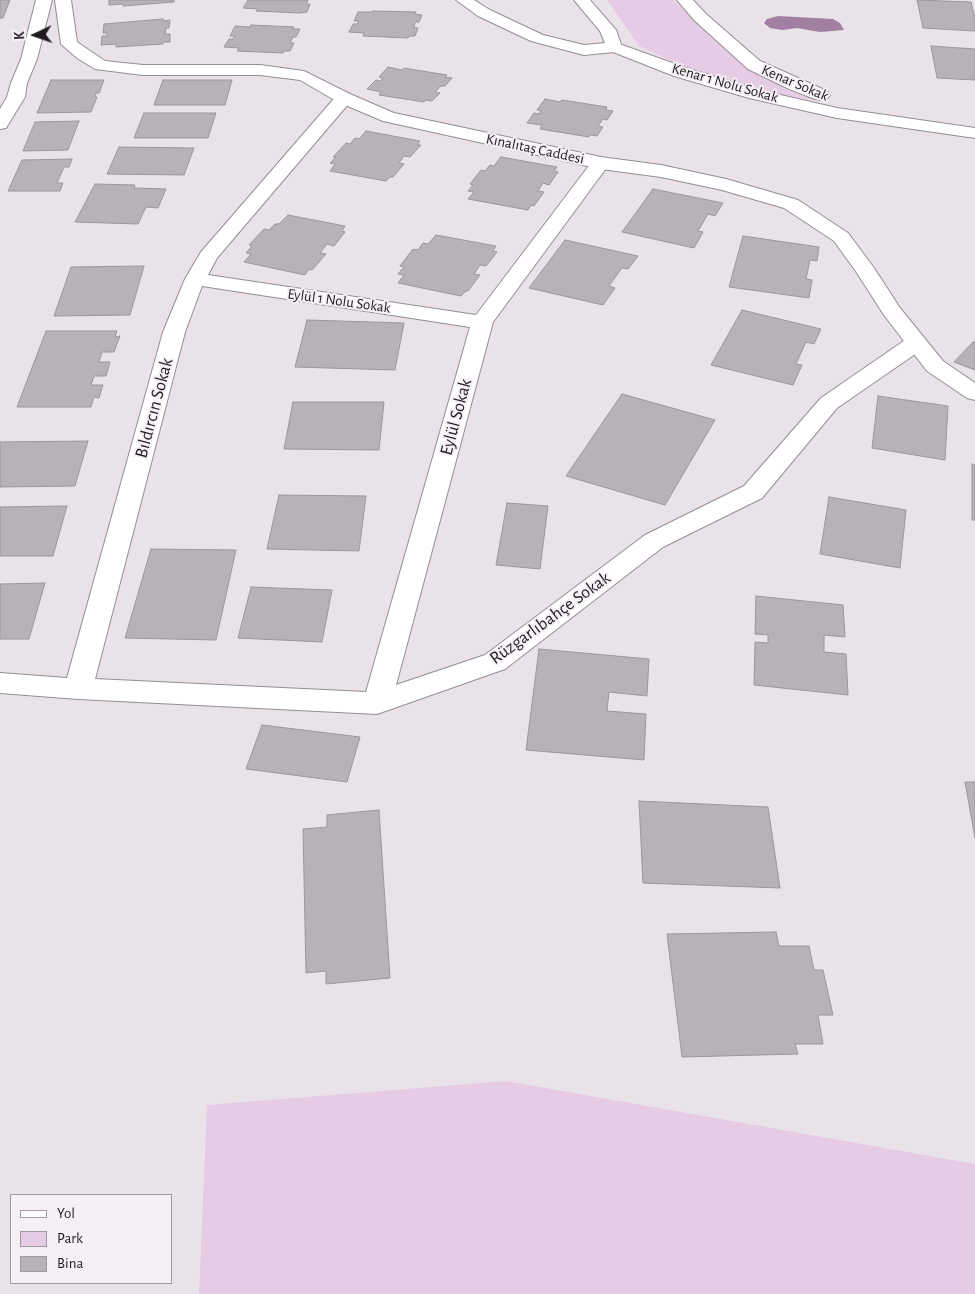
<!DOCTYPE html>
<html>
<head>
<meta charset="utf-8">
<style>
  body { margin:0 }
  #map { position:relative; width:975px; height:1294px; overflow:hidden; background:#e9e3e9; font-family:"Alegreya Sans",sans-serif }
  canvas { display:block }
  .legend { position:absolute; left:10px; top:1194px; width:162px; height:90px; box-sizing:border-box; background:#f6f0f6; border:1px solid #a09ba0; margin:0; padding:6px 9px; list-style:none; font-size:15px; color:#1e1c1e }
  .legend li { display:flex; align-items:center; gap:10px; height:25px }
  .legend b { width:25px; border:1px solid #a09ba0 }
  .north { position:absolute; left:10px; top:10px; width:50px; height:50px; -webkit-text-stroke:4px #f6f0f6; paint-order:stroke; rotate:267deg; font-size:14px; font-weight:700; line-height:20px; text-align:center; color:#1e1c1e }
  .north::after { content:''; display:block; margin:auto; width:18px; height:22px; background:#1e1c1e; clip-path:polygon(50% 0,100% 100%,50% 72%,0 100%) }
</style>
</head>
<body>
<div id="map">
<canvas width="975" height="1294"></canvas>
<ul class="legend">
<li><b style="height:6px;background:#fff"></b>Yol</li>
<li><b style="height:14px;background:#e6cbe5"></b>Park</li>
<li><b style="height:14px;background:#b8b2b8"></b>Bina</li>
</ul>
<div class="north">K</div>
</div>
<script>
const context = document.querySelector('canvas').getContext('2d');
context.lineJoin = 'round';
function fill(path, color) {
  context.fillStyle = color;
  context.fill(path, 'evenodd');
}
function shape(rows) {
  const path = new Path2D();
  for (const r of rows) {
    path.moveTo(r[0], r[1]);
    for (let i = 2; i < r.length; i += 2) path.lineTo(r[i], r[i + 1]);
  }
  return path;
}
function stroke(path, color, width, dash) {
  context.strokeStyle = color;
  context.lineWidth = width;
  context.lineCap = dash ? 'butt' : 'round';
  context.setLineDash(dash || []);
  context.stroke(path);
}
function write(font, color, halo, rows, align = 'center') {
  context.font = font + ' "Alegreya Sans",sans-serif';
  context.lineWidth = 4;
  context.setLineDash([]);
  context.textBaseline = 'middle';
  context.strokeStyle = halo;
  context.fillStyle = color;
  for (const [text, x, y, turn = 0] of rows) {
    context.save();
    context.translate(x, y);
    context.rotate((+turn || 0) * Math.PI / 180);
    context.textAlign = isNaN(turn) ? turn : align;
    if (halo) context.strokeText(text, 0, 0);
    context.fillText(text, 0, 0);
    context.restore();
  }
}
const green = shape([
  [607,0,673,0,741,63,789,91,824,102,773,93,684,67,639,46],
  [506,1081,975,1164,975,1294,199,1294,207,1105]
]);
const water = shape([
  [778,16,833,19,840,23,844,30,820,32,797,28,782,30,770,28,764,23,767,19]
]);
const building = shape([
  [0,0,10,0,3,18,0,18,0,0],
  [109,0,174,0,174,2,123,6,123,4,109,5,109,0],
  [248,0,308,0,306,4,310,4,307,12,300,13,256,11,258,9,243,8,248,0],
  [917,0,971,2,975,18,975,31,923,28,917,0],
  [373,11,416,12,415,14,422,15,419,22,415,22,414,28,418,28,415,36,409,36,408,38,363,36,364,33,349,32,353,24,357,24,359,21,354,21,358,12,372,12,373,11],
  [163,19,163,21,170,20,169,28,166,28,165,34,170,34,170,42,163,42,163,44,116,47,116,44,101,45,102,36,107,36,107,33,103,33,104,24,163,19],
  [251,25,294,27,293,29,300,29,296,37,293,37,290,43,294,43,290,51,284,51,283,53,237,51,239,48,224,47,229,39,233,39,235,36,230,36,235,26,250,27,251,25],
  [931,46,975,49,975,80,937,78,931,46],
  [388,67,402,70,404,68,447,75,445,77,452,78,445,86,441,86,435,92,440,93,432,101,426,100,424,102,379,95,381,92,367,89,376,80,380,81,383,78,379,77,388,67],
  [51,80,104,80,99,93,96,93,95,97,97,97,91,112,37,113,51,80],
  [163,80,232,80,225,105,154,105,163,80],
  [545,99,560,102,562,100,607,107,606,110,613,111,607,120,603,119,598,126,603,127,597,136,590,135,589,137,540,129,542,125,527,123,534,113,539,114,541,111,537,110,545,99],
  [144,113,216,113,208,138,134,138,144,113],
  [79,121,68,150,23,151,35,122,79,121],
  [366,131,420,141,417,145,421,145,410,157,404,156,399,163,404,164,393,177,390,177,386,181,330,171,335,164,330,163,336,157,333,157,346,143,350,144,355,138,359,139,366,131],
  [119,147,194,148,184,175,107,174,119,147],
  [501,157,557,167,554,171,558,172,549,185,543,183,538,191,544,192,534,206,531,205,528,210,468,199,474,192,468,191,473,185,470,184,481,170,485,171,490,165,494,166,501,157],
  [72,159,69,167,64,167,57,183,63,183,60,191,8,191,22,160,72,159],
  [95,184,135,185,134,188,166,189,158,208,146,207,138,224,75,222,95,184],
  [653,189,723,203,715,216,708,214,698,231,703,232,694,248,622,232,653,189],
  [288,215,345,226,342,231,345,232,334,246,327,244,320,253,326,254,312,270,309,269,305,275,244,262,251,254,246,253,252,246,249,245,264,229,269,230,275,224,279,224,288,215],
  [436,235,496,246,493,251,497,252,486,266,480,265,474,274,480,275,468,291,466,291,461,296,398,283,404,275,398,274,404,267,400,266,413,249,418,250,423,243,428,244,436,235],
  [743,236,819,247,817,261,810,260,806,279,812,280,809,298,729,287,743,236],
  [565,240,638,256,628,269,622,268,609,286,615,288,603,305,529,288,565,240],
  [144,266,130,315,54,316,71,267,144,266],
  [742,310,821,329,814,344,806,342,796,364,802,365,793,385,711,365,742,310],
  [307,320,404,323,395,370,295,367,307,320],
  [46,331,117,331,115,337,120,336,114,352,102,352,99,362,110,362,106,376,94,376,91,385,103,385,99,398,94,397,91,407,17,407,46,331],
  [973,342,975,342,975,370,954,362,973,342],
  [622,394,715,420,665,505,566,476,622,394],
  [878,396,948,406,945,460,872,448,878,396],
  [293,402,384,402,379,450,284,449,293,402],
  [88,441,75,486,0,487,0,442,88,441],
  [972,464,975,465,975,520,972,520,972,464],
  [279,495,366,496,359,551,267,549,279,495],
  [829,497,906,510,900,568,820,554,829,497],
  [507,503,548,506,540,569,496,565,507,503],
  [67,506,53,556,0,556,0,507,67,506],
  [151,549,236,550,216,640,125,638,151,549],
  [45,583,29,639,0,639,0,584,45,583],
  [251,587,332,590,322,642,238,638,251,587],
  [756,596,843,605,845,637,824,635,824,652,846,654,848,695,754,685,755,642,768,643,768,635,755,634,756,596],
  [539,649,649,659,647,696,609,692,607,711,646,714,644,760,526,750,539,649],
  [262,725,360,737,347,782,246,769,262,725],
  [965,782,975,782,975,838,965,782],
  [639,801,768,807,780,888,643,883,639,801],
  [379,810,390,978,326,984,326,971,306,973,303,829,327,827,327,815,379,810],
  [776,932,779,946,809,946,814,970,823,970,833,1015,818,1015,823,1044,795,1044,798,1054,682,1057,667,934,776,932]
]);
const minor = shape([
  [677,0,693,0,706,14,760,61,827,91,830,95,827,99,821,100,815,99,789,89,748,69,694,20,677,0],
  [614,42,686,68,759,90,837,108,975,128,975,138,837,118,749,98,674,76,608,50,606,47,608,44,614,42],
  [344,93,350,94,353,98,350,102,217,258,208,275,476,315,594,159,601,157,608,159,610,163,493,322,396,685,485,655,645,535,744,486,821,398,908,338,916,336,924,338,927,343,924,348,837,408,762,498,663,547,505,669,377,714,78,699,0,693,0,673,67,678,163,332,185,279,201,252,338,94,344,93],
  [202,286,470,327,366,692,95,679,185,332,202,286]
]);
const tertiary = shape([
  [36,0,52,0,37,59,27,83,25,97,6,128,0,129,0,109,7,97,11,83,21,59,36,0],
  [55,0,71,0,77,42,105,61,143,65,260,65,304,71,350,94,394,113,601,157,661,165,726,179,798,200,848,233,874,268,900,308,943,361,975,383,975,400,967,398,927,371,884,315,855,270,834,241,784,208,722,190,661,177,601,169,383,121,338,102,300,80,260,75,143,75,95,69,77,58,61,44,55,0],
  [456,0,474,0,490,10,543,35,584,45,605,43,600,31,574,0,590,0,616,30,622,47,620,50,614,52,584,55,531,41,478,16,456,0]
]);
const farStreetnames = [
  ["Kenar 1 Nolu Sokak",725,83,16],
  ["Kenar Sokak",795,83,23],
  ["Kınalıtaş Caddesi",535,149,12],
  ["Eylül 1 Nolu Sokak",339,301,8]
];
const streetNames = [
  ["Bıldırcın Sokak",154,408,-75],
  ["Eylül Sokak",456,417,-75],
  ["Rüzgarlıbahçe Sokak",550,618,-36]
];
fill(green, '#e6cbe5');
fill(water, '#a17fa0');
fill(building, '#b8b2b8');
stroke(building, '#9c969b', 1);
stroke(minor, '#938e93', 2);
stroke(tertiary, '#938e93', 2);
fill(minor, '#fff');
fill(tertiary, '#fff');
write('15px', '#1e1c1e', '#f6f0f6', farStreetnames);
write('18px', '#1e1c1e', '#f6f0f6', streetNames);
</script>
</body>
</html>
